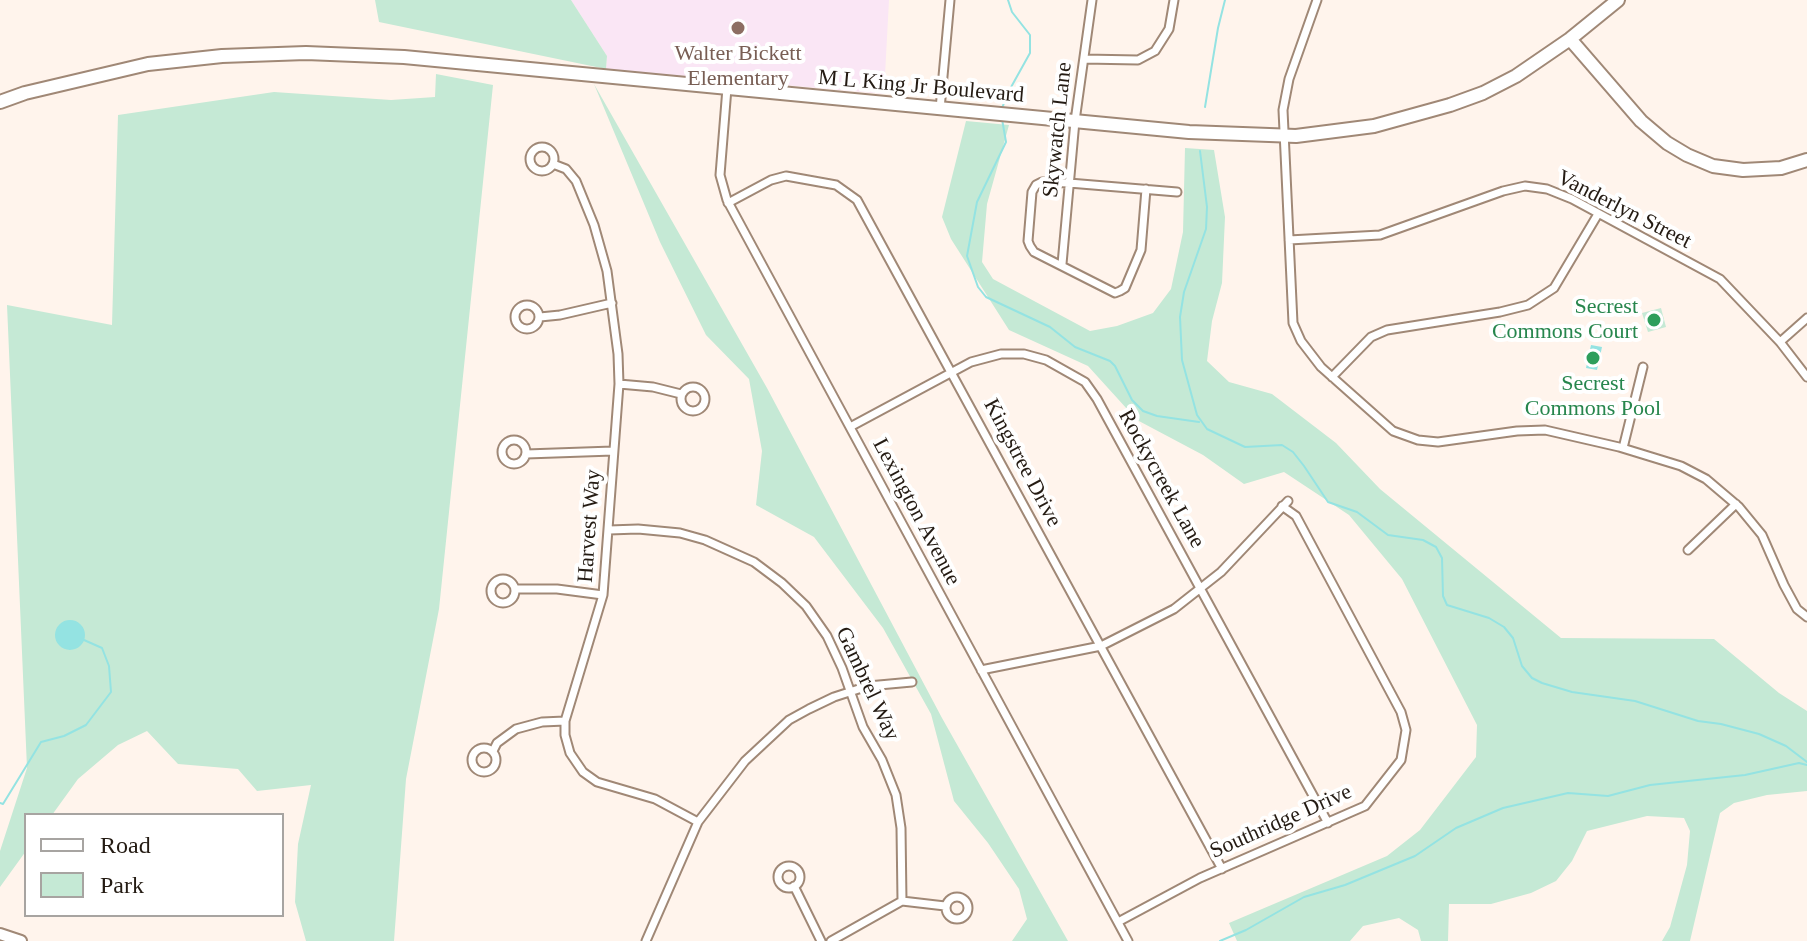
<!DOCTYPE html>
<html>
<head>
<meta charset="utf-8">
<style>
  body { margin:0 }
  #map { position:relative; width:1807px; height:941px; overflow:hidden; background:#fff4ec; font-family:"Times New Roman",serif }
  canvas { display:block }
  .legend { position:absolute; left:24px; top:813px; width:260px; height:104px; box-sizing:border-box; background:#fff; border:2px solid #a7a4a1; margin:0; padding:10px 14px; list-style:none; font-size:24px; color:#241b13 }
  .legend li { display:flex; align-items:center; gap:16px; height:40px }
  .legend b { width:40px; border:2px solid #a7a4a1 }
</style>
</head>
<body>
<div id="map">
<canvas width="1807" height="941"></canvas>
<ul class="legend">
<li><b style="height:10px;background:#fff"></b>Road</li>
<li><b style="height:22px;background:#c5e9d5"></b>Park</li>
</ul>
</div>
<script>
const context = document.querySelector('canvas').getContext('2d');
context.lineJoin = 'round';
function fill(path, color) {
  context.fillStyle = color;
  context.fill(path, 'evenodd');
}
function shape(rows) {
  const path = new Path2D();
  for (const r of rows) {
    if (r.length === 3) {
      path.moveTo(r[0] + r[2], r[1]);
      path.arc(r[0], r[1], r[2], 0, 2 * Math.PI);
      continue;
    }
    path.moveTo(r[0], r[1]);
    for (let i = 2; i < r.length; i += 2) path.lineTo(r[i], r[i + 1]);
  }
  return path;
}
function stroke(path, color, width, dash) {
  context.strokeStyle = color;
  context.lineWidth = width;
  context.lineCap = dash ? 'butt' : 'round';
  context.setLineDash(dash || []);
  context.stroke(path);
}
function write(font, color, halo, rows, align = 'center') {
  context.font = font + ' "Times New Roman",serif';
  context.lineWidth = 8;
  context.setLineDash([]);
  context.textBaseline = 'middle';
  context.strokeStyle = halo;
  context.fillStyle = color;
  for (const [text, x, y, turn = 0] of rows) {
    context.save();
    context.translate(x, y);
    context.rotate((+turn || 0) * Math.PI / 180);
    context.textAlign = isNaN(turn) ? turn : align;
    if (halo) context.strokeText(text, 0, 0);
    context.fillText(text, 0, 0);
    context.restore();
  }
}
const education = shape([
  [571,0,889,0,884,94,606,69,607,56]
]);
const green = shape([
  [375,0,571,0,607,56,606,69,379,22],
  [436,74,493,85,439,609,406,779,394,941,306,941,295,902,298,844,311,785,257,791,238,769,178,764,147,731,118,745,78,779,52,815,26,815,26,851,0,887,0,851,27,768,7,305,112,325,118,115,274,92,391,100,435,97],
  [594,84,767,388,942,718,1068,941,1012,941,1027,919,1019,889,988,843,954,801,931,714,883,628,814,537,756,505,762,451,749,379,706,335,660,242],
  [966,121,1009,125,987,204,982,262,993,279,1090,331,1117,326,1153,313,1171,289,1183,232,1185,148,1214,150,1225,217,1222,283,1212,321,1207,361,1229,382,1272,394,1336,443,1380,489,1561,638,1714,639,1779,693,1807,711,1807,791,1767,795,1734,803,1720,813,1690,941,1662,941,1670,927,1687,865,1690,831,1684,818,1647,816,1587,831,1572,861,1556,881,1531,893,1491,904,1449,904,1448,941,1421,941,1418,930,1399,918,1363,926,1350,941,1237,941,1229,923,1387,856,1420,830,1476,757,1477,725,1402,579,1349,515,1284,472,1244,484,1203,455,1137,420,1088,366,1009,330,951,239,942,217],
  [1661,308,1666,327,1648,332,1642,313]
]);
const water = shape([
  [1591,345,1602,347,1597,370,1586,368],
  [70,635,15]
]);
const stream = shape([
  [1205,107,1218,28,1225,0],
  [1002,108,1010,89,1030,53,1030,35,1012,12,1008,0],
  [1002,119,1006,142,977,202,967,256,978,287,986,297,1050,327,1075,347,1110,361,1115,366,1132,400,1143,411,1157,416,1199,422],
  [1200,151,1207,207,1206,229,1184,292,1180,317,1182,360,1197,415,1207,429,1245,447,1282,445,1293,452,1304,466,1328,502,1357,512,1388,535,1423,540,1436,547,1442,558,1443,596,1447,605,1489,618,1504,627,1513,638,1522,666,1532,678,1542,683,1572,692,1635,701,1698,721,1721,724,1759,734,1786,746,1807,762],
  [0,803,3,804,41,742,64,736,86,725,111,692,109,666,102,648,84,640],
  [1220,941,1246,930,1304,897,1345,885,1415,856,1456,828,1503,808,1568,793,1608,796,1650,785,1745,775,1799,763,1807,765]
]);
const minor = shape([
  [1317,0,1289,79,1283,110,1293,323,1301,341,1321,367,1393,431,1418,440,1438,442,1517,431,1545,430,1619,447,1681,466,1706,479,1739,507,1762,535,1784,585,1797,609,1807,617],
  [1084,59,1138,60,1155,51,1169,29,1174,0],
  [727,88,720,175,727,200,1128,941],
  [940,109,950,0],
  [542,159,12],
  [553,164,566,169,576,181,594,225,607,271,618,354,619,384,603,595,565,721,565,735,570,753,583,772,597,782,655,799,698,822],
  [1146,189,1141,250,1125,288,1120,291,1115,293,1034,252,1030,246,1028,241,1032,192,1036,185,1042,182,1069,183,1177,192],
  [728,203,771,180,786,176,836,185,857,200,1222,869],
  [1289,240,1380,235,1503,191,1525,186,1547,189,1572,199,1720,279,1780,342,1807,377],
  [1062,264,1075,121,1092,0],
  [527,317,12],
  [540,317,560,315,612,303],
  [1780,342,1807,318],
  [1332,377,1371,337,1387,330,1500,312,1528,305,1554,288,1598,214],
  [619,384,653,387,681,394],
  [693,399,12],
  [850,427,971,362,1001,354,1024,354,1046,360,1085,382,1097,399,1328,823],
  [514,452,12],
  [1623,448,1643,367],
  [526,454,613,451],
  [609,530,638,529,680,533,705,540,754,562,782,583,806,606,827,636,842,668,863,727,882,760,896,795,901,828,902,901],
  [1688,550,1736,504],
  [503,591,12],
  [515,589,557,589,603,595],
  [981,670,1101,646,1174,609,1221,572,1288,501],
  [484,760,12],
  [493,751,497,743,516,729,542,722,565,721],
  [789,877,11],
  [794,886,821,941],
  [957,908,11],
  [1118,922,1200,878,1365,806,1401,760,1406,730,1401,712,1296,516,1282,506],
  [646,941,698,822,745,761,789,720,809,709,834,697,868,686,912,682],
  [831,941,902,901,945,906]
]);
const secondary = shape([
  [0,934,21,941]
]);
const primary = shape([
  [1570,39,1641,121,1667,143,1687,155,1713,166,1743,170,1781,168,1807,160],
  [0,102,25,93,148,64,222,56,306,53,404,57,1189,132,1296,136,1374,126,1450,105,1483,93,1516,76,1570,39,1618,0]
]);
const markers = [
  [738,28,8,"#8d6e63"],
  [1654,320,8,"#2e9e5b"],
  [1593,358,8,"#2e9e5b"]
];
const educationNames = [
  ["Walter Bickett",738,54],
  ["Elementary",738,79]
];
const streetNames = [
  ["M L King Jr Boulevard",921,87,5],
  ["Skywatch Lane",1058,130,-84],
  ["Vanderlyn Street",1624,210,27],
  ["Kingstree Drive",1022,463,62],
  ["Rockycreek Lane",1161,479,61],
  ["Lexington Avenue",916,512,62],
  ["Harvest Way",590,526,-86],
  ["Gambrel Way",867,684,65],
  ["Southridge Drive",1281,822,-24]
];
const leisureNames = [
  ["Secrest",1638,307],
  ["Commons Court",1638,332],
  ["Secrest",1593,384,"center"],
  ["Commons Pool",1593,409,"center"]
];
fill(education, '#fae6f5');
fill(green, '#c5e9d5');
fill(water, '#94e3e2');
stroke(stream, '#94e3e2', 2);
stroke(minor, '#a08876', 11);
stroke(secondary, '#a08876', 14);
stroke(primary, '#a08876', 16);
stroke(minor, '#fff', 7);
stroke(secondary, '#fff', 10);
stroke(primary, '#fff', 12);
for (const [x, y, r, color] of markers) {
  const dot = new Path2D();
  dot.arc(x, y, r, 0, 2 * Math.PI);
  context.fillStyle = color;
  context.fill(dot);
  stroke(dot, '#fff', 3);
}
write('22px', '#785e54', '#fff', educationNames);
write('22px', '#241b13', '#fff', streetNames);
write('22px', '#27864d', '#fff', leisureNames, 'right');
</script>
</body>
</html>
